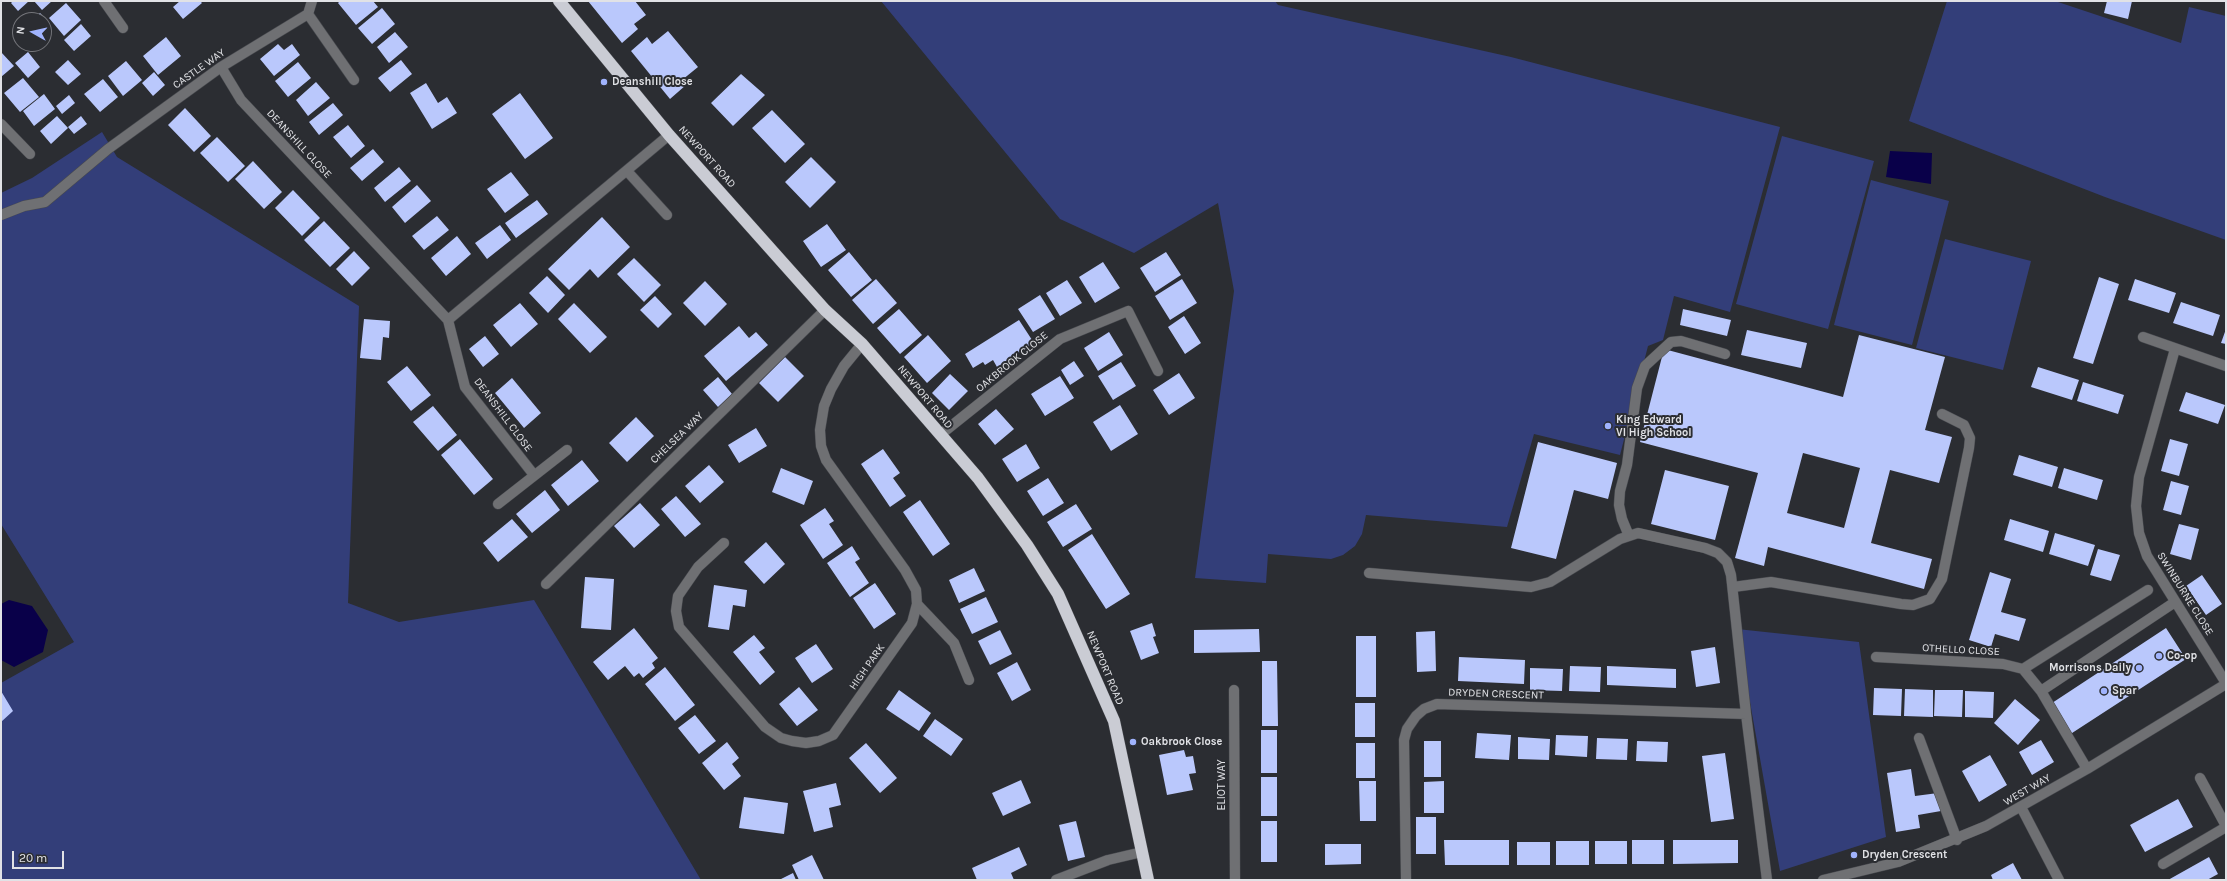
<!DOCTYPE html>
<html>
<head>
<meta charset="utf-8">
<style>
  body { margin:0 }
  #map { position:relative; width:2227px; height:881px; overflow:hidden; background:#2b2d32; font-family:Karla,sans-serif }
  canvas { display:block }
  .frame { position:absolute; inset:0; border:2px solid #e1e2e6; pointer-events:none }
  .north { position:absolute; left:12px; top:12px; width:40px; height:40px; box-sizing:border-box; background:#2b2d32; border:1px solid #74757a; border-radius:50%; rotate:278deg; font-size:11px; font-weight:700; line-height:16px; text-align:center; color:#e1e2e6 }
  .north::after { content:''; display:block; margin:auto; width:14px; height:18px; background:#a0b3fd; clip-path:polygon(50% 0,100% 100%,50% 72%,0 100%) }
  .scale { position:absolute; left:12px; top:851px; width:52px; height:18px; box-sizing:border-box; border:2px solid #e1e2e6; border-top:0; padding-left:5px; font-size:12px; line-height:14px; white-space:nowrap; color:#e1e2e6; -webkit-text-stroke:3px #2b2d32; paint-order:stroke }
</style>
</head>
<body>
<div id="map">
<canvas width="2227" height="881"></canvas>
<div class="frame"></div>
<div class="north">N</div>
<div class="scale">20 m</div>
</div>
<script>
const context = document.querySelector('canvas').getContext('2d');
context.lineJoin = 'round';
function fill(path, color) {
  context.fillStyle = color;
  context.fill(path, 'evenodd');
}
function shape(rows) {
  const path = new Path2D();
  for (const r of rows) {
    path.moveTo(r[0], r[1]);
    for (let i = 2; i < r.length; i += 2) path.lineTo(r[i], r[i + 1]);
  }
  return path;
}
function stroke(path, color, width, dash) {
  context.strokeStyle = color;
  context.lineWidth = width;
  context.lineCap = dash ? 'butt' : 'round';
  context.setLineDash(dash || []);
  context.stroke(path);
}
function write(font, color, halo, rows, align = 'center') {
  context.font = font + ' Karla,sans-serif';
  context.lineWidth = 4;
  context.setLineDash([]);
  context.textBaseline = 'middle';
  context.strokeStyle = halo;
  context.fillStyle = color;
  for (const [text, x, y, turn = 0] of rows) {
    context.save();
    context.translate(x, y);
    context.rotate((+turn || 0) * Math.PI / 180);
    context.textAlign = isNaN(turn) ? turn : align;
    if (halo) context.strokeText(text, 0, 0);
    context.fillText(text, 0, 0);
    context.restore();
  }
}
const green = shape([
  [881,1,1275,1,1278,5,1511,57,1780,127,1730,312,1674,296,1663,340,1648,346,1620,455,1534,434,1507,527,1366,515,1362,534,1355,546,1343,555,1331,559,1268,554,1266,583,1195,578,1234,291,1218,203,1134,253,1060,219],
  [1947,1,2055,1,2181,43,2189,7,2226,16,2226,240,2105,197,1909,121],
  [102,132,117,157,359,306,348,603,399,622,534,600,701,880,1,880,1,683,74,642,1,524,1,193,32,178],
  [1782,136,1874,161,1828,329,1736,304],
  [1871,180,1949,201,1912,345,1834,325],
  [1945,239,2031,261,2003,370,1916,348],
  [1737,629,1859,642,1886,837,1780,871]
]);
const water = shape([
  [1890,151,1932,153,1931,184,1886,177],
  [9,600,32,606,48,630,43,652,14,667,1,660,1,604]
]);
const building = shape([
  [13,1,29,1,18,11,11,3],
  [34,1,52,1,42,10],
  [180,1,200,1,202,3,183,19,173,7],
  [340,1,373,1,378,7,356,25,338,3],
  [588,1,635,1,646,15,634,24,638,29,622,43],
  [2107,1,2132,1,2128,19,2104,13],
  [66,3,81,20,64,36,49,18],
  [382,8,395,24,372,44,358,28],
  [40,13,47,20,44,23,44,20,32,20],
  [81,24,91,36,74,51,64,40],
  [668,31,698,67,682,80,686,85,670,99,631,51,647,37,652,44],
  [395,32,408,47,389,63,377,47],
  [166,37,181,56,158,75,143,56],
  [278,44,284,50,292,44,300,55,274,76,260,59],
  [1,52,14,66,1,77],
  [28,52,40,67,28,78,15,63],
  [68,60,81,74,68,85,55,72],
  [401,60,412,74,390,92,378,78],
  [126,61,142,80,123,96,108,76],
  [298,62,311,78,288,97,275,81],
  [154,72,165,85,153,96,142,83],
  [741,74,765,95,733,126,711,103],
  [23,78,39,97,20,112,4,93],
  [103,79,118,97,100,112,84,94],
  [316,82,330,98,308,116,296,100],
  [426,83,438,103,447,97,457,113,432,129,410,93],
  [520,93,553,138,525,159,492,114],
  [44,94,55,109,34,126,23,111],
  [69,95,75,103,62,114,56,106],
  [333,103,343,115,319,135,309,122],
  [185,108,211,136,194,152,168,125],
  [772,110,805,144,785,163,752,128],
  [57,116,68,128,51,144,40,131],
  [81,116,87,124,74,134,68,127],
  [348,125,365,146,351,158,333,137],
  [217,137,245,166,228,182,200,153],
  [373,149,384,162,362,181,350,168],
  [811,157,836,182,810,208,785,182],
  [253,161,282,192,264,209,235,179],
  [399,167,411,181,385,202,374,188],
  [511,172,529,195,505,213,487,189],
  [417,185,431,201,405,223,392,207],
  [293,190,320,218,302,236,275,208],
  [537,200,548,214,516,238,505,223],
  [437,216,449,230,424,250,412,236],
  [602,217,630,247,598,278,590,269,569,290,548,269],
  [324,221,350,248,330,267,304,240],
  [827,224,846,250,821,267,803,241],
  [500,225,511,240,487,259,475,243],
  [457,236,471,254,446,276,431,258],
  [354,251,370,268,352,286,336,269],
  [849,252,872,280,851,297,828,270],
  [1166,252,1181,275,1155,292,1140,268],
  [634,258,661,285,644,302,617,274],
  [1103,262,1120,288,1095,303,1079,277],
  [547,276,565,295,548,313,529,293],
  [2099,277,2119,284,2093,364,2073,358],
  [876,279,897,303,873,324,852,300],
  [1182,279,1197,303,1170,320,1155,296],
  [2135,279,2176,293,2169,313,2128,300],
  [1067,280,1082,303,1060,316,1046,293],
  [705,281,727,304,705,326,683,303],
  [1040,295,1055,319,1033,332,1018,309],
  [655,296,672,314,658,328,640,310],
  [2181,302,2220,315,2213,336,2173,323],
  [520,303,538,324,511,347,493,325],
  [574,303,607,337,590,353,558,319],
  [899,309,922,335,900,354,877,328],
  [1683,309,1731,320,1727,336,1680,325],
  [1184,316,1201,343,1185,354,1168,327],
  [364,319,390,321,389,338,383,337,381,360,360,358],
  [1019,320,1034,343,997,367,993,360,985,365,983,362,973,368,965,354],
  [739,326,749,338,756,332,768,345,726,381,704,356],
  [2226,329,2226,344,2221,343],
  [1747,330,1807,343,1801,368,1741,355],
  [1109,332,1123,355,1098,371,1084,348],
  [928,335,951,361,927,383,904,357],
  [1859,335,1945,357,1925,430,1952,437,1939,483,1890,470,1871,543,1932,559,1924,589,1768,547,1764,566,1735,558,1758,473,1640,442,1664,349,1843,397],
  [1803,453,1860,468,1844,528,1787,513],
  [485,336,499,354,483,367,469,349],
  [785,357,804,376,778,402,759,383],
  [1074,361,1084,376,1070,385,1061,370],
  [1121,362,1136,386,1113,400,1098,376],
  [407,366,431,395,411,411,387,382],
  [2038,367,2079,380,2072,400,2031,387],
  [1179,373,1195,398,1169,415,1153,390],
  [950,374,968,391,949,410,932,393],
  [1060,376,1074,398,1045,416,1031,394],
  [718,377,732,394,718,407,703,390],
  [512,378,541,413,524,428,495,393],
  [2083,382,2124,395,2118,414,2077,401],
  [2186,392,2225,405,2218,424,2179,411],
  [1120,405,1138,434,1111,451,1093,422],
  [433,406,457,435,438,451,413,422],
  [996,409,1014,429,995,445,978,424],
  [636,417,654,436,627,462,609,443],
  [756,428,767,446,739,463,728,445],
  [460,439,493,479,474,495,441,455],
  [2170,439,2188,444,2179,476,2161,471],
  [1538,442,1617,463,1608,499,1574,490,1556,559,1511,548],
  [1026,444,1040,468,1017,482,1002,459],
  [883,449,900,473,893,478,906,496,890,507,861,464],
  [2019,455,2058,467,2052,487,2013,475],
  [582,460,599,481,568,506,551,485],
  [709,465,724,482,700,503,685,486],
  [781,468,813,481,804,505,772,492],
  [2064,468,2103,480,2097,500,2058,488],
  [1665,470,1729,486,1715,540,1651,524],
  [1048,478,1064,503,1043,516,1027,491],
  [2171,481,2189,486,2181,515,2163,510],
  [545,490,560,510,532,533,516,514],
  [676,496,701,524,685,537,661,509],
  [920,500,950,544,933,556,903,512],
  [640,503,660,525,634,548,614,526],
  [1076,504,1092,529,1063,547,1047,522],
  [825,508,834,521,829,524,843,545,823,559,800,525],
  [512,519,528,537,498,562,483,543],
  [2010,519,2049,531,2043,552,2004,540],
  [2179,524,2199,529,2191,560,2170,554],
  [2055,533,2095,545,2088,566,2049,554],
  [1092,534,1130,594,1106,609,1068,550],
  [766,542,785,564,764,584,744,562],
  [852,546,860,559,855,562,869,583,850,597,827,563],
  [2098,549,2120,555,2111,581,2090,575],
  [974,568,985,591,959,603,949,580],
  [1990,572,2011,579,2001,612,2026,619,2019,641,1995,634,1991,647,1969,640],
  [2202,575,2222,604,2206,615,2186,586],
  [585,577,614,579,611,630,581,628],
  [875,583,896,614,874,629,853,598],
  [714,585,747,590,745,607,733,605,729,630,708,627],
  [986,597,998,622,972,634,960,609],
  [1152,623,1156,636,1153,637,1159,653,1141,660,1130,631],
  [634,628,658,658,652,663,655,668,643,678,639,673,634,677,625,666,608,680,593,662],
  [2166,628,2186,659,2069,735,2049,705],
  [1259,629,1260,652,1194,653,1194,630],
  [1000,630,1012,654,990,665,978,641],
  [1435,631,1436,671,1417,672,1416,632],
  [754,635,765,648,759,652,775,672,760,685,733,652],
  [1356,636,1376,636,1376,697,1356,697],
  [816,644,833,669,812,683,795,658],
  [1715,647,1720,683,1696,687,1691,651],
  [1459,657,1525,660,1524,684,1458,681],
  [1262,661,1277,661,1278,726,1262,726],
  [1017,662,1031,690,1012,701,997,673],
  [1570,666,1601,667,1600,692,1569,691],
  [1607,666,1676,669,1676,688,1607,685],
  [665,667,695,705,675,721,645,684],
  [1530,668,1563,669,1562,691,1530,690],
  [799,687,818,710,797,726,779,704],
  [1874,688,1902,689,1901,716,1873,715],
  [1905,689,1933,690,1933,717,1904,716],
  [899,690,931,713,919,731,886,709],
  [1935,690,1963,690,1962,717,1934,716],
  [1,691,13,711,1,722],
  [1965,691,1994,692,1993,718,1965,717],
  [2015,699,2040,720,2018,745,1994,723],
  [1355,703,1375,703,1375,737,1355,737],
  [695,715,716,741,699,754,678,728],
  [935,719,963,739,951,756,923,736],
  [1261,730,1277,730,1277,773,1261,773],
  [1477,733,1511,735,1509,760,1475,758],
  [1556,735,1588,736,1587,757,1555,755],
  [1518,737,1550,739,1549,760,1518,759],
  [1597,738,1628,739,1627,760,1596,759],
  [2041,740,2054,762,2032,775,2019,752],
  [1424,741,1441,741,1441,777,1424,777],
  [1637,741,1668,742,1667,762,1636,761],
  [727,742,739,758,732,764,741,776,724,790,702,763],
  [866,743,897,778,880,793,849,758],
  [1356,743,1375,743,1375,778,1356,778],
  [1184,750,1186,757,1193,756,1196,773,1189,774,1193,790,1167,795,1159,755],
  [1725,753,1734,819,1711,822,1702,756],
  [1990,755,2007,785,1979,802,1962,771],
  [1911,769,1915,796,1938,793,1941,811,1918,815,1920,828,1896,832,1887,773],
  [1261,777,1277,777,1277,816,1261,816],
  [1021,780,1031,803,1003,816,992,793],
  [1359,781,1376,781,1376,821,1360,821],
  [1444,781,1444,813,1424,813,1424,782],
  [836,783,841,805,829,808,833,827,814,832,803,791],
  [744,797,788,803,784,834,739,828],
  [2178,799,2193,827,2145,852,2130,825],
  [1416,817,1436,817,1436,854,1416,854],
  [1076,821,1085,857,1068,861,1059,825],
  [1261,821,1277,821,1277,862,1261,862],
  [1444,840,1509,840,1509,865,1445,865],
  [1632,840,1664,840,1664,864,1632,864],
  [1673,840,1738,840,1738,863,1673,864],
  [1556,841,1589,841,1589,865,1556,865],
  [1595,841,1627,841,1627,864,1595,864],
  [1517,842,1550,842,1550,865,1517,865],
  [1325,844,1361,844,1361,864,1325,865],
  [1019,847,1027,865,1011,873,1014,880,977,880,972,868],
  [812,855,824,880,799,880,792,865],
  [2209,857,2218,874,2207,880,2168,880],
  [2013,863,2022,880,1993,880,1991,875],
  [793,873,796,880,779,880]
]);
const minor = shape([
  [104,1,123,28],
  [312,1,308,14,354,80],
  [221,67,241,100,448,320,669,135],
  [1,124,30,154],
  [627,171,667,215],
  [1,215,24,206,45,202,108,149,221,67,308,14],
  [448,320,465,387,534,475],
  [2143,337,2226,366],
  [2175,349,2139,477,2136,506,2139,533,2147,556,2226,683],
  [940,435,1060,339,1128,311,1158,371],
  [498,504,567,450],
  [1629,536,1622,519,1619,505,1620,491,1627,465,1637,388,1645,366,1671,342,1681,341,1725,354],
  [724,543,698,567,678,596,676,611,679,627,765,727,781,738,792,741,806,743,819,741,833,735,912,623,917,604,916,590,905,570,826,460,821,446,820,430,824,406,831,389,844,366,862,344],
  [1369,573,1531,587,1550,582,1620,539,1638,533,1705,548,1718,553,1727,562,1731,575,1746,714,1767,880],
  [546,584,825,310],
  [1733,587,1771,582,1901,604,1913,605,1930,599,1942,579,1969,448,1970,438,1964,425,1942,414],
  [917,604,954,643,969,680],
  [1876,657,2003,664,2023,669,2041,691,2087,769],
  [2023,669,2148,590],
  [1234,690,1235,880],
  [2041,691,2175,602],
  [1919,738,1957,840],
  [2200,778,2226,826],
  [2021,807,2059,880],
  [2163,864,2226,827],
  [1056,880,1108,860,1142,852],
  [1406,880,1404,740,1407,729,1416,716,1424,709,1437,704,1746,714],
  [1823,880,1898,862,1986,826,2087,769,2226,684]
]);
const highway = shape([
  [559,1,669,135,825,310,862,344,978,478,1027,545,1058,594,1114,721,1148,880]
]);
const markers = [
  [604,82,4,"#a0b3fd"],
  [1608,426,4,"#a0b3fd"],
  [2159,656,4,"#a0b3fd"],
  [2139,668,4,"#a0b3fd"],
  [2104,691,4,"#a0b3fd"],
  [1133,742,4,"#a0b3fd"],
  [1854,855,4,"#a0b3fd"]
];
const streetNames = [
  ["CASTLE WAY",199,69,-35],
  ["DEANSHILL CLOSE",299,144,47],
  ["NEWPORT ROAD",707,157,48],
  ["OAKBROOK CLOSE",1012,362,-39],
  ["NEWPORT ROAD",925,397,50],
  ["DEANSHILL CLOSE",503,415,53],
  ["CHELSEA WAY",677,438,-44],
  ["SWINBURNE CLOSE",2185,594,58],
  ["OTHELLO CLOSE",1961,650,3],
  ["HIGH PARK",867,667,-55],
  ["NEWPORT ROAD",1105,668,67],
  ["DRYDEN CRESCENT",1496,694,2],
  ["ELIOT WAY",1222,785,-90],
  ["WEST WAY",2027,790,-30]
];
const poiNames = [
  ["Deanshill Close",612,82],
  ["King Edward",1616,420],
  ["VI High School",1616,433],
  ["Co-op",2167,656],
  ["Morrisons Daily",2131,668,"right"],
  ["Spar",2112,691],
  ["Oakbrook Close",1141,742],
  ["Dryden Crescent",1862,855]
];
fill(green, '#333e79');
fill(water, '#090049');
fill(building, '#bac8fc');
stroke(minor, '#484a4f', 11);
stroke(highway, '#484a4f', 13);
stroke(minor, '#6f7073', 10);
stroke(highway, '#caccd4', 12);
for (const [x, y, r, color] of markers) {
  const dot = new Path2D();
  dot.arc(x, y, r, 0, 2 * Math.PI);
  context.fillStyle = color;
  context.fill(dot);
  stroke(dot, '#2b2d32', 1.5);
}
write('11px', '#e1e2e6', '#2b2d32', streetNames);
write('bold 11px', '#e1e2e6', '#2b2d32', poiNames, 'left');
</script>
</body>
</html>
